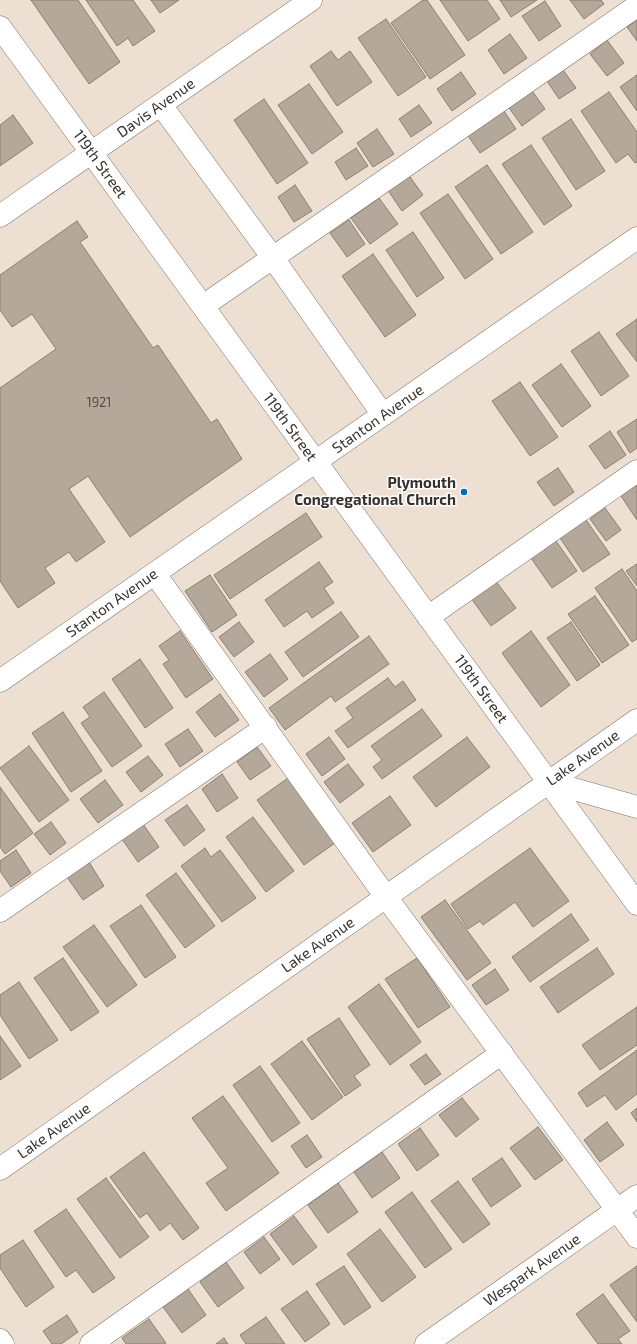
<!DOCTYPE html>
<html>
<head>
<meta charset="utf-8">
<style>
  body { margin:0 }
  canvas { display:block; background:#ede0d2 }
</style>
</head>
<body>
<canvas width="637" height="1344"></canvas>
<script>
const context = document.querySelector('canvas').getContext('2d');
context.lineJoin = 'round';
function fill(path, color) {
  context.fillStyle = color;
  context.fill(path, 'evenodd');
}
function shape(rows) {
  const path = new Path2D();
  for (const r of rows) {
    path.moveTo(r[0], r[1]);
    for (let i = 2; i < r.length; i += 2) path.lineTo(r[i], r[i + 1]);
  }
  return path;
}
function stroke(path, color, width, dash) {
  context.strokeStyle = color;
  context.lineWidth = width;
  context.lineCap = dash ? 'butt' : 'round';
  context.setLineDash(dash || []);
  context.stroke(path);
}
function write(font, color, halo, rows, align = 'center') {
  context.font = font + ' "Exo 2",sans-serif';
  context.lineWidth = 3;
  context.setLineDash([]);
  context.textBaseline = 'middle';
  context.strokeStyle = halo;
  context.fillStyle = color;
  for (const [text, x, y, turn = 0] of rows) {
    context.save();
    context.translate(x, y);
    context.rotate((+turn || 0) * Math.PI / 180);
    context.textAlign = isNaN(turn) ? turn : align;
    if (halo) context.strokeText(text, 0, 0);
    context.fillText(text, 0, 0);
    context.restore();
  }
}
const building = shape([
  [31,0,78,0,120,62,89,84,31,0],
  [86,0,133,0,155,31,133,46,128,38,117,46,86,0],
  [151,0,179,0,160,13,151,0],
  [423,0,427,0,465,55,430,79,391,23,423,0],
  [440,0,487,0,500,19,468,41,440,0],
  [500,0,537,0,511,17,500,0],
  [570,0,601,0,604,4,584,19,570,0],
  [545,1,561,26,539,41,522,16,545,1],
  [386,19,426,77,398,96,358,38,386,19],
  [637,20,637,41,627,27,637,20],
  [510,34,527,58,504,74,488,50,510,34],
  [607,40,624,63,607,76,590,54,607,40],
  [331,51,338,60,350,51,372,82,337,106,310,66,331,51],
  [561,67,576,88,559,99,545,78,561,67],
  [461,72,476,94,452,111,437,89,461,72],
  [637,75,637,111,620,87,637,75],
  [309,84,343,132,312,154,278,105,309,84],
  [530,88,545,109,522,126,507,105,530,88],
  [609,92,637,132,637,162,635,163,628,154,616,163,581,111,609,92],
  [264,99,308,163,277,184,234,120,264,99],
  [419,105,432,123,411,137,399,119,419,105],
  [502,108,516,129,480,153,466,133,502,108],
  [13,115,33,143,0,166,0,125,13,115],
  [571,119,605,171,576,190,542,138,571,119],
  [377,129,394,154,373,167,357,143,377,129],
  [531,145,572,206,544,225,502,164,531,145],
  [356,148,368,166,346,180,335,162,356,148],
  [487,165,533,232,501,254,455,187,487,165],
  [408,174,423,195,402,211,387,189,408,174],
  [295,185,312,211,294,222,278,197,295,185],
  [448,194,493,259,465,279,420,213,448,194],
  [379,198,398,224,370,244,351,218,379,198],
  [349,220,365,244,347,257,330,233,349,220],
  [77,221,88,237,80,242,153,348,158,345,211,423,217,419,242,459,130,537,88,476,69,489,105,542,76,562,69,552,45,568,55,583,18,608,0,581,0,388,56,349,32,314,12,327,0,310,0,275,77,221],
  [413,232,444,278,417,297,386,250,413,232],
  [373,254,416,315,385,337,342,276,373,254],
  [637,319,637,362,616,334,637,319],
  [599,332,629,376,601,396,571,351,599,332],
  [561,364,591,406,562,427,532,385,561,364],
  [520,382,558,437,530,456,492,401,520,382],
  [637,419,637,448,630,453,617,432,637,419],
  [610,431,626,455,605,469,589,446,610,431],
  [558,468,574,492,554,506,537,482,558,468],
  [637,485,637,520,621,496,637,485],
  [605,508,621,530,606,541,590,519,605,508],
  [306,513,322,537,230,599,214,575,306,513],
  [586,520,610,554,583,572,560,538,586,520],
  [556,541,577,571,552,588,531,558,556,541],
  [319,562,333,582,324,588,334,603,312,618,307,611,284,627,265,600,319,562],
  [637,564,637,586,626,571,637,564],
  [622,569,637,591,637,639,632,642,595,588,622,569],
  [210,575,237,615,212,632,185,591,210,575],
  [495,580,516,608,491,626,471,598,495,580],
  [595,596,629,645,602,663,568,614,595,596],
  [341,612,359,637,303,677,285,652,341,612],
  [239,622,254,642,234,657,219,637,239,622],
  [571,622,600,665,577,681,547,638,571,622],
  [180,631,213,679,186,698,163,664,169,660,159,646,180,631],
  [531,631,570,685,541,707,502,653,531,631],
  [369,636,389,664,335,702,331,696,285,730,269,708,369,636],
  [270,654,288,679,264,697,245,672,270,654],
  [140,659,173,708,145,728,112,679,140,659],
  [388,678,395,687,403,681,416,700,348,748,335,731,353,718,346,708,388,678],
  [104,692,142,746,112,767,81,723,90,717,83,707,104,692],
  [220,694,239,720,215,737,196,712,220,694],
  [422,709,442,736,382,779,373,767,382,760,371,746,422,709],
  [63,712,102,771,71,792,32,733,63,712],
  [188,729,203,751,180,767,165,744,188,729],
  [329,737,345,759,322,776,306,754,329,737],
  [467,737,490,767,436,807,413,777,467,737],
  [29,746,69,800,39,822,0,768,29,746],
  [257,747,271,766,250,780,237,762,257,747],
  [148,756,163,775,141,792,126,772,148,756],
  [348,764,364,785,340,803,324,782,348,764],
  [222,774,238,798,217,812,202,789,222,774],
  [288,778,335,843,304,865,257,800,288,778],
  [105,780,123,805,98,823,80,799,105,780],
  [0,787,33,833,5,854,0,847,0,787],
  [390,796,411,825,373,852,352,823,390,796],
  [187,805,205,830,184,846,165,820,187,805],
  [253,817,294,871,266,892,226,837,253,817],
  [51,822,66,843,50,855,34,834,51,822],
  [143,824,159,847,138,862,122,839,143,824],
  [205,848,211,857,220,850,256,898,222,922,181,866,205,848],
  [530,848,569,901,533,927,515,902,483,925,480,921,468,929,451,904,530,848],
  [16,850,31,873,11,887,0,871,0,861,16,850],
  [89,862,104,886,83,900,67,877,89,862],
  [176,873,215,926,185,948,146,895,176,873],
  [445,900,491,963,467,980,421,917,445,900],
  [141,905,176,957,145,978,110,926,141,905],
  [571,914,589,940,530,982,512,957,571,914],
  [94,925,137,985,107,1007,63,947,94,925],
  [597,948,614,974,558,1013,540,987,597,948],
  [63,958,99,1012,71,1031,34,978,63,958],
  [417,958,450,1007,418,1028,385,979,417,958],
  [495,969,509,990,486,1005,472,985,495,969],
  [19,982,58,1040,29,1059,0,1015,0,995,19,982],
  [379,984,421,1042,390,1065,348,1007,379,984],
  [637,1007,637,1045,600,1070,582,1045,637,1007],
  [339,1018,370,1065,354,1076,361,1085,345,1096,307,1039,339,1018],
  [0,1036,21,1066,0,1080,0,1036],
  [302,1041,343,1097,312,1120,271,1064,302,1041],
  [637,1050,637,1094,616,1110,605,1095,587,1107,578,1093,637,1050],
  [426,1054,441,1074,425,1085,410,1065,426,1054],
  [260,1066,300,1123,272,1142,233,1085,260,1066],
  [223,1096,279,1173,226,1211,206,1183,228,1168,192,1118,223,1096],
  [462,1098,479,1119,456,1137,439,1115,462,1098],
  [637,1108,637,1122,631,1113,637,1108],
  [607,1122,624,1145,600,1162,584,1140,607,1122],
  [538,1127,563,1160,535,1180,510,1148,538,1127],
  [420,1128,439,1155,417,1171,398,1144,420,1128],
  [307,1135,322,1157,306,1168,291,1146,307,1135],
  [144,1152,199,1228,183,1240,170,1223,160,1231,147,1213,140,1218,110,1177,144,1152],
  [382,1152,400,1178,372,1198,354,1172,382,1152],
  [502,1158,521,1186,491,1207,472,1179,502,1158],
  [106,1178,149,1237,120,1258,77,1199,106,1178],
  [458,1181,490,1224,463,1243,431,1201,458,1181],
  [338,1183,358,1212,328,1233,308,1205,338,1183],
  [412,1192,452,1249,425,1268,385,1212,412,1192],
  [66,1209,115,1278,93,1293,76,1270,66,1277,34,1231,66,1209],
  [294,1216,317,1247,293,1265,270,1234,294,1216],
  [380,1229,416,1277,382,1302,347,1254,380,1229],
  [264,1237,280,1259,260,1274,244,1252,264,1237],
  [23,1240,54,1287,26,1307,0,1268,0,1255,23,1240],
  [226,1262,244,1288,218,1307,200,1282,226,1262],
  [344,1266,371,1307,344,1325,316,1284,344,1266],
  [637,1266,637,1322,610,1285,637,1266],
  [188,1289,206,1315,182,1333,163,1307,188,1289],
  [307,1291,330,1324,305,1342,281,1309,307,1291],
  [603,1294,630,1331,618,1339,622,1344,598,1344,576,1314,603,1294],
  [67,1315,78,1332,61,1344,52,1344,43,1331,67,1315],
  [266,1317,285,1344,246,1344,240,1335,266,1317],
  [149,1319,166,1343,165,1344,126,1344,122,1338,149,1319],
  [224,1338,228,1344,216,1344,224,1338]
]);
const minor = shape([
  [0,27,637,904],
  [161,105,273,258,383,415],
  [0,216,311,0],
  [203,306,637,6],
  [155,574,386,897,637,1237],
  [428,617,637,471],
  [0,681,637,238],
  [549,782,637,807],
  [0,911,266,727],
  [0,1169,637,720],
  [0,1340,3,1344],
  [91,1344,502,1053],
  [426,1344,637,1196]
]);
const markers = [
  [464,492,4,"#006cb7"]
];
const numberNames = [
  ["1921",99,403]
];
const streetNames = [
  ["Davis Avenue",156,108,-35],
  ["119th Street",100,164,54],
  ["Stanton Avenue",378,419,-35],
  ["119th Street",290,427,54],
  ["Stanton Avenue",112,603,-35],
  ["119th Street",481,689,54],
  ["Lake Avenue",583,758,-35],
  ["Lake Avenue",318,945,-35],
  ["Lake Avenue",54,1131,-35],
  ["Wespark Avenue",532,1270,-35]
];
const poiNames = [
  ["Plymouth",456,483],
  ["Congregational Church",456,500]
];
fill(building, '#b4a89b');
stroke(building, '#8b7f73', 1);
stroke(minor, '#7e7266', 23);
stroke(minor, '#fff', 22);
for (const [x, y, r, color] of markers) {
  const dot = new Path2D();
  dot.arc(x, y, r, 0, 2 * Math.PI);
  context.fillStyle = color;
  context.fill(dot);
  stroke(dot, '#fff', 1.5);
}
write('13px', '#564f48', null, numberNames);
write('15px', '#36312c', '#fff', streetNames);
write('bold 15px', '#36312c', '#fff', poiNames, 'right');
</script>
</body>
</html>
